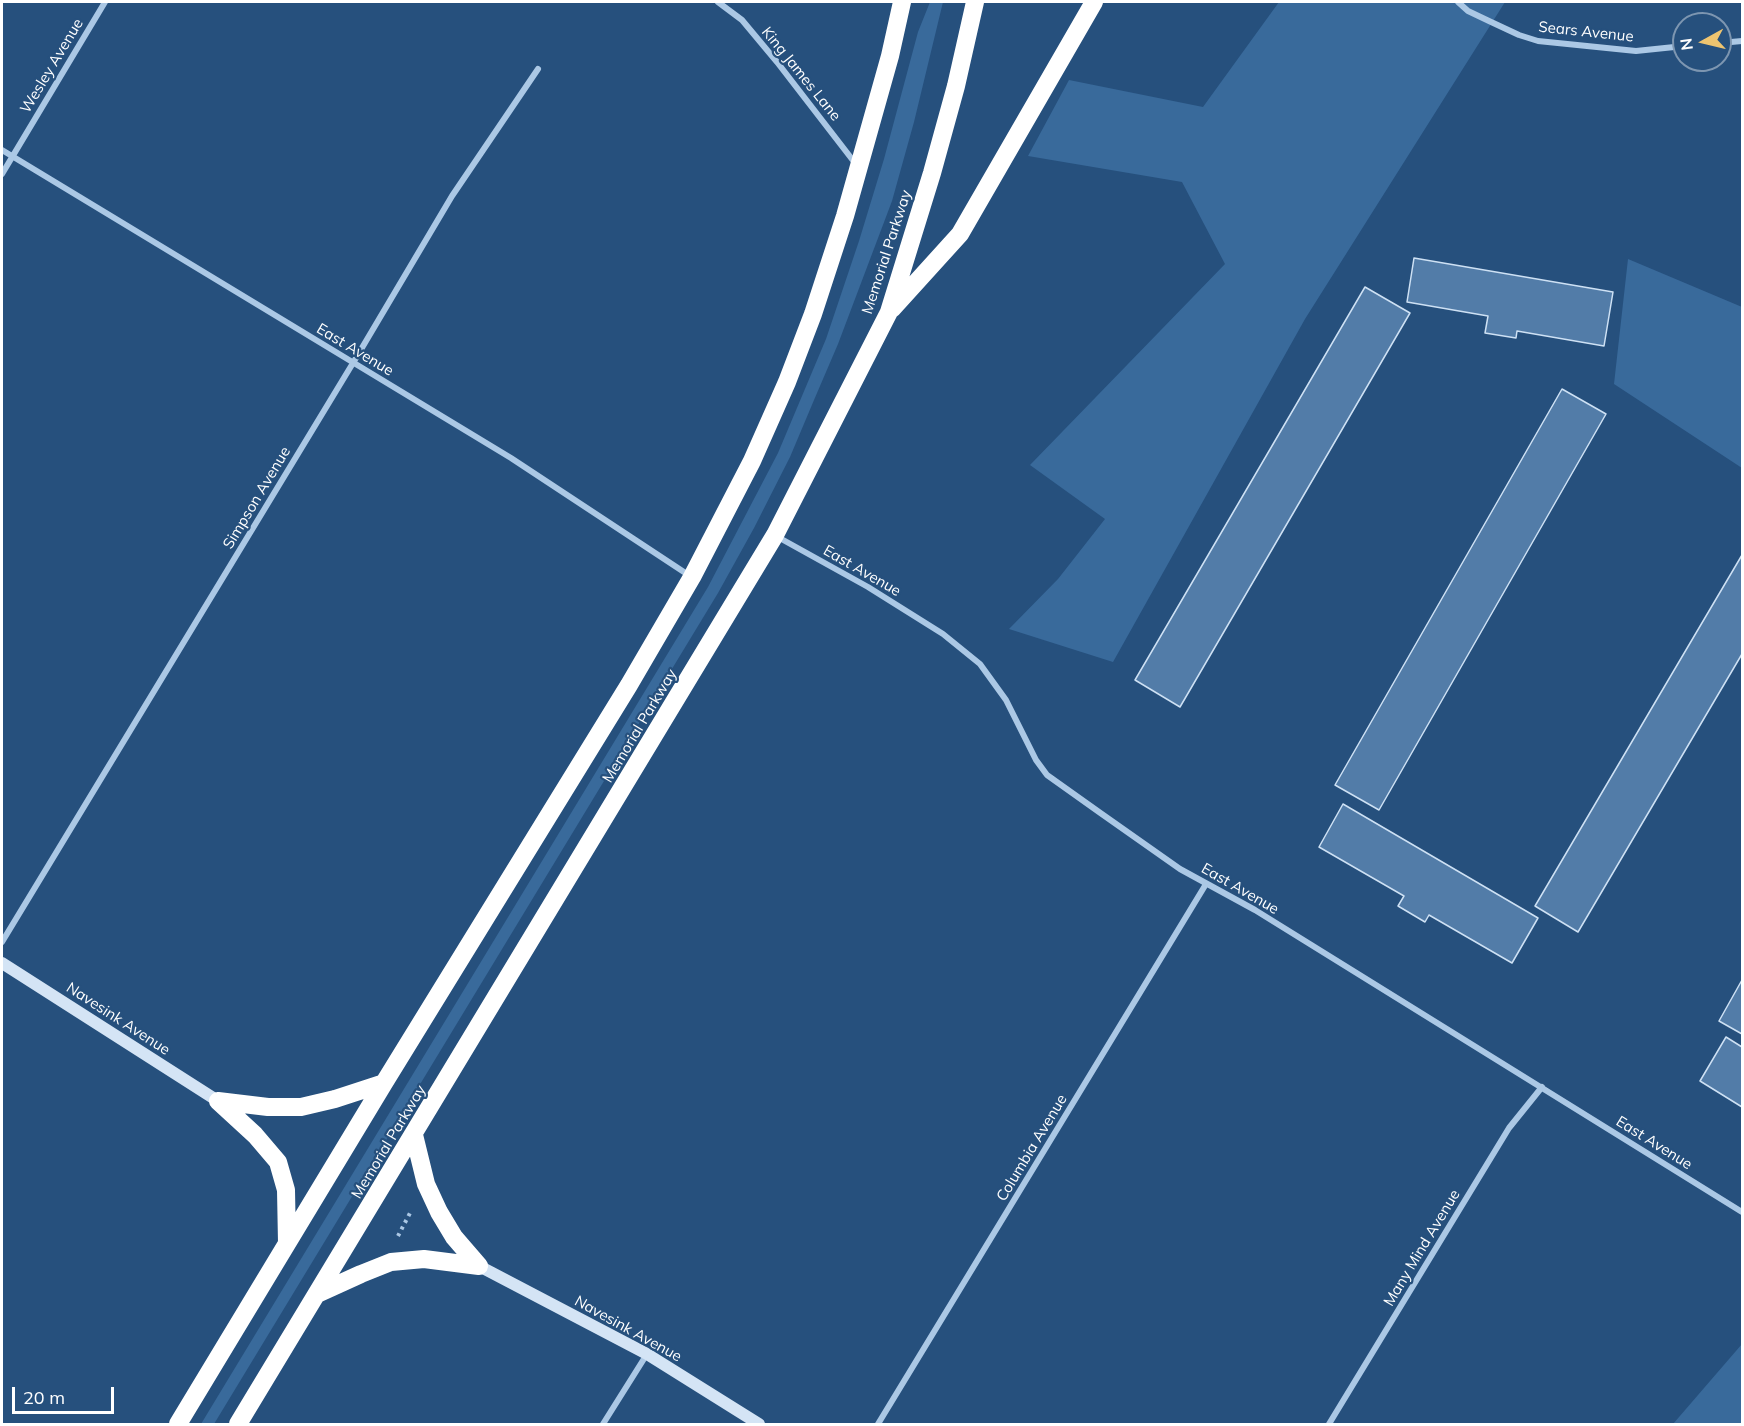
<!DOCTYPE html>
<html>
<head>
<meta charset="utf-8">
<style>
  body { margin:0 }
  #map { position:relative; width:1744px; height:1426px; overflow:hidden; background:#26507d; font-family:Mulish,sans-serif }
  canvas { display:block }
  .frame { position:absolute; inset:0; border:3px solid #fff; pointer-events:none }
  .north { position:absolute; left:1672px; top:12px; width:60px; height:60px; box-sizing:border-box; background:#26507d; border:2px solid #7d96b1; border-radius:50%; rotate:262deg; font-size:16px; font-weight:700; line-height:24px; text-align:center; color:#fff }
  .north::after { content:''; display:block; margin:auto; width:21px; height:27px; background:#eec470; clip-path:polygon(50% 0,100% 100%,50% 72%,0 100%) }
  .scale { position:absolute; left:12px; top:1387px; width:102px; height:27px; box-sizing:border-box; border:3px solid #fff; border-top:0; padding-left:8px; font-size:18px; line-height:21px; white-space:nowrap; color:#fff; -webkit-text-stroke:4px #26507d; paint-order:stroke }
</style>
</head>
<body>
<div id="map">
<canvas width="1744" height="1426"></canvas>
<div class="frame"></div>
<div class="north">N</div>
<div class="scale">20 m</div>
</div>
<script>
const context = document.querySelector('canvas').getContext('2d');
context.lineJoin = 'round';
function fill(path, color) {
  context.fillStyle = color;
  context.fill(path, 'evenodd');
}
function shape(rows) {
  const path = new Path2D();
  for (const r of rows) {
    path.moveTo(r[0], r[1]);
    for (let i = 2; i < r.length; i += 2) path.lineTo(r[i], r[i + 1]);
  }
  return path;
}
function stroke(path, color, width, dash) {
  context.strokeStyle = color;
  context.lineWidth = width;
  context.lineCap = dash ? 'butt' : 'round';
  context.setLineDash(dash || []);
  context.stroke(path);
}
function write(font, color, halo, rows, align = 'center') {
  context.font = font + ' Mulish,sans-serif';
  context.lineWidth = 4.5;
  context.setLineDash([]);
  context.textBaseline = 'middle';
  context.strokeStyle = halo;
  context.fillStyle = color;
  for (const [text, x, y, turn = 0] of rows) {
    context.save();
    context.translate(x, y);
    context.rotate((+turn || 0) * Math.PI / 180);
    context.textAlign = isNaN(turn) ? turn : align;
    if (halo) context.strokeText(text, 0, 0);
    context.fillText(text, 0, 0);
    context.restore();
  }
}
const green = shape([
  [930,2,943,2,914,122,892,201,838,344,814,400,790,457,754,528,718,593,214,1424,201,1424,708,587,778,453,826,339,859,241,884,159,918,32],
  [1279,2,1505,2,1305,319,1113,662,1009,629,1058,579,1105,519,1030,465,1225,264,1182,182,1028,156,1069,80,1203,107],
  [1628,259,1742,307,1742,468,1614,384],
  [1742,1344,1742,1424,1673,1424]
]);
const building = shape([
  [1414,258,1613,292,1604,346,1517,331,1516,338,1485,333,1488,316,1407,302,1414,258],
  [1365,287,1410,313,1180,707,1135,680,1365,287],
  [1562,389,1606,414,1379,810,1335,785,1562,389],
  [1742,555,1742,654,1578,932,1535,906,1742,555],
  [1343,804,1538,918,1512,963,1429,915,1425,922,1398,906,1404,896,1319,847,1343,804],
  [1742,980,1742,1034,1719,1021,1742,980],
  [1726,1037,1742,1047,1742,1107,1700,1081,1726,1037]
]);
const path = shape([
  [398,1236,410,1213]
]);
const street = shape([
  [718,2,742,20,777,62,855,163],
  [1458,2,1468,11,1489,21,1519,35,1538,41,1636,51,1684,46],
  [1720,43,1742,41],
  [2,150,511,458,690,576],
  [2,174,105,2],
  [776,536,868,587,943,634,980,664,1006,700,1036,760,1047,775,1099,812,1180,869,1255,910,1742,1212],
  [2,942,353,363,452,196,538,69],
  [603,1424,647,1354],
  [878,1424,1206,884],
  [1329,1424,1509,1128,1542,1087]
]);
const secondary = shape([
  [2,963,218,1101],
  [479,1266,647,1354,759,1424]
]);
const highway = shape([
  [892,309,960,234,1094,2],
  [218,1101,268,1107,301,1107,335,1099,384,1083],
  [218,1101,255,1135,278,1162,286,1190,287,1243],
  [414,1135,426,1184,439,1212,454,1237,479,1266],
  [317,1294,361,1274,391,1262,424,1259,479,1266],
  [178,1424,384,1083,629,685,692,577,752,461,787,382,813,314,845,216,890,56,902,2],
  [238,1424,775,535,889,312,932,173,956,86,975,2]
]);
const streetNames = [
  ["Sears Avenue",1586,32,6],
  ["Wesley Avenue",52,66,-59],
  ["King James Lane",801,74,51],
  ["Memorial Parkway",887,252,-72],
  ["East Avenue",355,350,31],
  ["Simpson Avenue",257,498,-59],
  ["East Avenue",862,571,30],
  ["Memorial Parkway",640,726,-59],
  ["East Avenue",1240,889,30],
  ["Navesink Avenue",118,1019,33],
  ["Memorial Parkway",389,1142,-59],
  ["East Avenue",1654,1143,32],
  ["Columbia Avenue",1032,1148,-59],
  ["Many Mind Avenue",1422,1248,-59],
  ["Navesink Avenue",628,1329,29]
];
fill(green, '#396a9b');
fill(building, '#527ca8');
stroke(building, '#cee1f4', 1.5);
stroke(path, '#abc8e5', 4, [3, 4.5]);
stroke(street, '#abc8e5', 6);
stroke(secondary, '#d4e4f5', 12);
stroke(highway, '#fff', 18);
write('15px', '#fff', '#26507d', streetNames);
</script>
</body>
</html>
